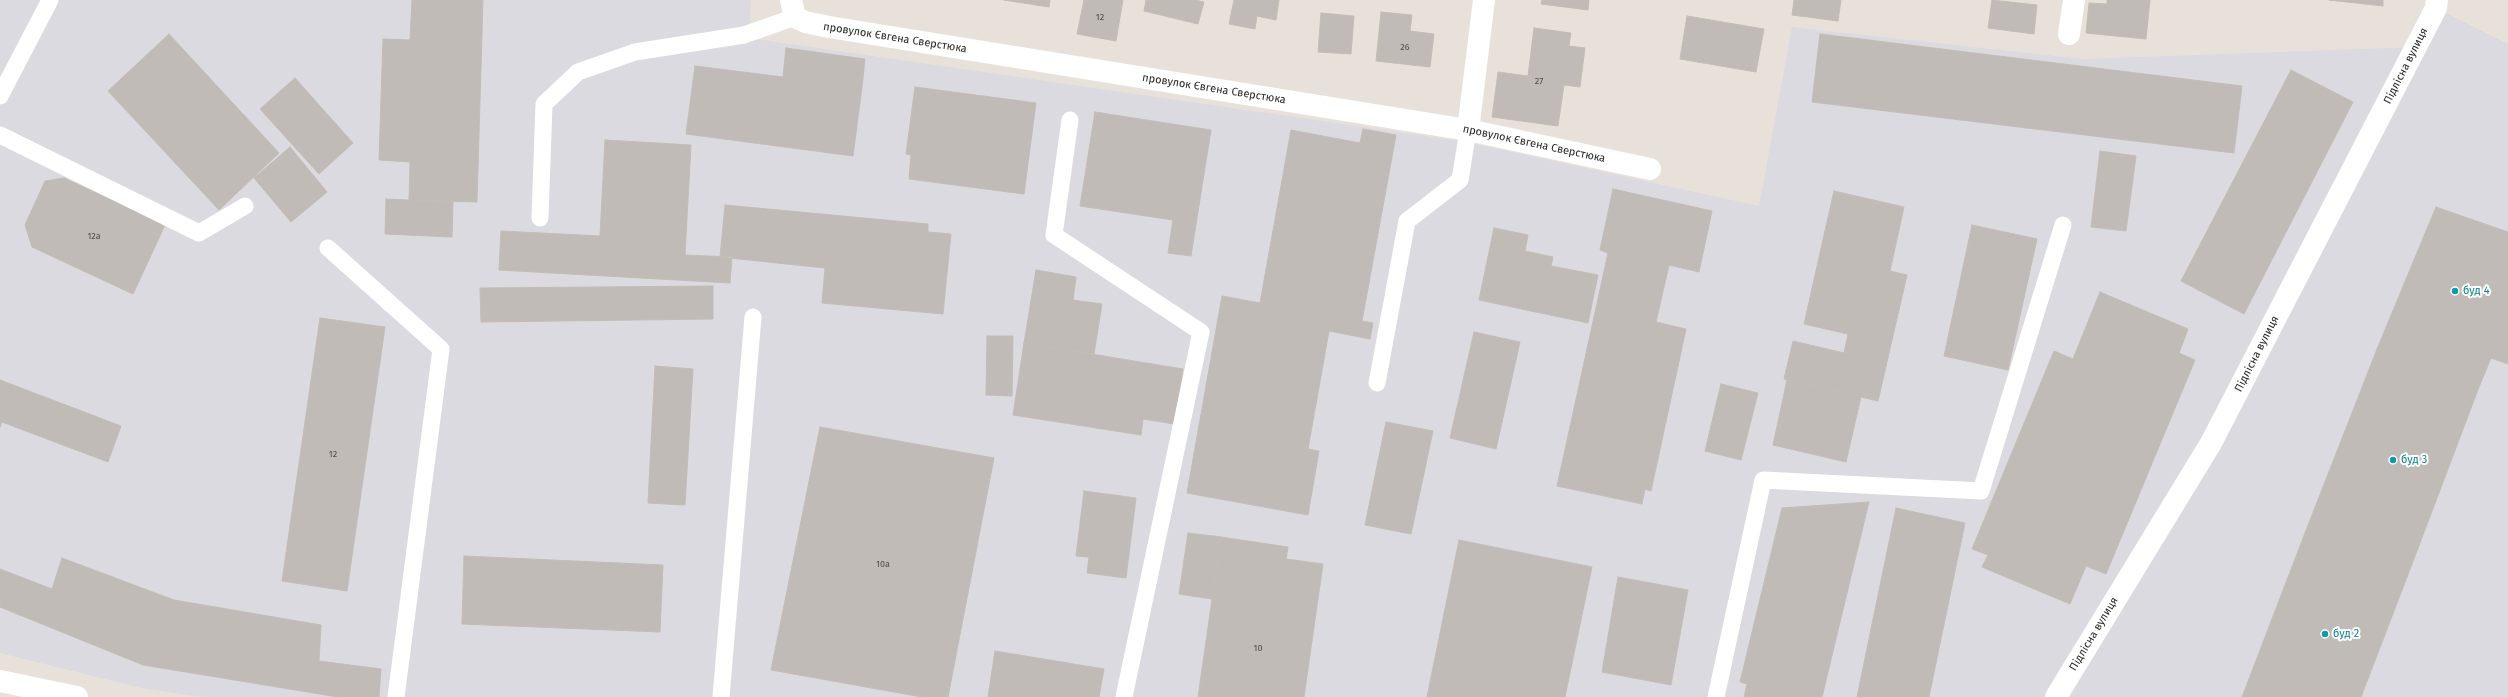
<!DOCTYPE html>
<html>
<head>
<meta charset="utf-8">
<style>
  body { margin:0 }
  canvas { display:block; background:#e8e1da }
</style>
</head>
<body>
<canvas width="2508" height="697"></canvas>
<script>
const context = document.querySelector('canvas').getContext('2d');
context.lineJoin = 'round';
function fill(path, color) {
  context.fillStyle = color;
  context.fill(path, 'evenodd');
}
function shape(rows) {
  const path = new Path2D();
  for (const r of rows) {
    path.moveTo(r[0], r[1]);
    for (let i = 2; i < r.length; i += 2) path.lineTo(r[i], r[i + 1]);
  }
  return path;
}
function stroke(path, color, width, dash) {
  context.strokeStyle = color;
  context.lineWidth = width;
  context.lineCap = dash ? 'butt' : 'round';
  context.setLineDash(dash || []);
  context.stroke(path);
}
function write(font, color, halo, rows, align = 'center') {
  context.font = font + ' "Fira Sans",sans-serif';
  context.lineWidth = 4;
  context.setLineDash([]);
  context.textBaseline = 'middle';
  context.strokeStyle = halo;
  context.fillStyle = color;
  for (const [text, x, y, turn = 0] of rows) {
    context.save();
    context.translate(x, y);
    context.rotate((+turn || 0) * Math.PI / 180);
    context.textAlign = isNaN(turn) ? turn : align;
    if (halo) context.strokeText(text, 0, 0);
    context.fillText(text, 0, 0);
    context.restore();
  }
}
const industrial = shape([
  [0,0,751,0,749,38,1467,142,1759,206,1792,27,2083,59,2416,47,2436,8,2508,44,2508,697,202,697,141,688,0,653]
]);
const building = shape([
  [412,0,483,0,477,202,409,200,410,162,379,160,383,39,410,40,412,0],
  [1004,0,1050,0,1049,7,1004,0],
  [1084,0,1123,0,1116,41,1077,34,1084,0],
  [1146,0,1195,0,1204,2,1198,24,1144,11,1146,0],
  [1234,0,1279,0,1276,20,1257,16,1255,29,1229,24,1234,0],
  [1542,0,1589,0,1588,10,1541,4,1542,0],
  [1794,0,1841,0,1838,21,1792,15,1794,0],
  [1992,0,2037,5,2034,34,1988,28,1992,0],
  [2107,0,2150,0,2146,39,2086,33,2089,3,2107,4,2107,0],
  [2329,0,2383,0,2383,6,2329,0],
  [1381,12,1412,15,1410,31,1434,34,1430,67,1376,61,1381,12],
  [1321,13,1354,16,1351,54,1318,52,1321,13],
  [1687,16,1764,29,1756,72,1680,59,1687,16],
  [1534,28,1571,33,1569,46,1585,48,1580,87,1564,85,1558,126,1492,117,1498,72,1528,76,1534,28],
  [169,34,279,153,219,210,108,91,169,34],
  [1820,34,2242,86,2234,153,1812,102,1820,34],
  [786,48,865,59,862,87,783,77,786,48],
  [695,66,862,87,853,156,686,134,695,66],
  [2291,70,2353,102,2244,314,2181,281,2291,70],
  [295,78,353,143,319,174,260,109,295,78],
  [915,87,1036,103,1024,194,909,179,911,155,906,154,915,87],
  [1095,112,1211,130,1191,256,1168,253,1173,220,1080,206,1095,112],
  [1363,129,1396,135,1362,321,1373,323,1370,339,1329,331,1308,449,1319,451,1308,515,1187,493,1222,296,1260,303,1291,130,1360,143,1363,129],
  [605,140,691,145,685,255,732,257,730,283,499,270,501,231,600,236,605,140],
  [290,147,327,192,291,222,254,178,290,147],
  [2100,151,2136,156,2126,231,2091,227,2100,151],
  [64,178,165,225,133,294,32,247,25,225,45,181,64,178],
  [1613,189,1712,211,1699,272,1669,265,1656,322,1686,329,1651,491,1645,489,1642,504,1557,486,1608,253,1600,250,1613,189],
  [1834,191,1904,207,1890,271,1907,275,1878,401,1784,379,1793,341,1844,353,1848,334,1804,324,1834,191],
  [386,199,453,202,452,237,385,234,386,199],
  [725,205,928,224,928,232,951,234,943,314,822,303,825,268,720,257,725,205],
  [2436,207,2508,232,2508,364,2491,358,2479,387,2377,349,2436,207],
  [1972,225,2037,239,2008,370,1944,356,1972,225],
  [1494,228,1528,235,1525,251,1553,257,1551,266,1598,275,1588,323,1479,300,1494,228],
  [1036,270,1076,277,1073,300,1102,304,1094,354,1024,343,1036,270],
  [713,286,713,319,481,322,480,288,713,286],
  [2100,292,2188,329,2179,353,2195,360,2106,574,2086,566,2070,604,1982,567,1988,555,1972,549,2054,351,2073,359,2100,292],
  [320,318,385,327,347,591,282,581,320,318],
  [1474,332,1520,342,1496,449,1450,438,1474,332],
  [987,336,1013,336,1012,396,986,395,987,336],
  [1024,343,1183,369,1174,424,1143,419,1141,435,1013,415,1024,343],
  [2377,349,2479,387,2409,572,2305,533,2377,349],
  [655,366,693,369,685,505,648,503,655,366],
  [0,380,121,426,108,462,2,422,0,427,0,380],
  [1787,380,1861,397,1846,462,1773,445,1787,380],
  [1721,384,1758,393,1741,460,1705,451,1721,384],
  [1386,422,1433,431,1411,534,1365,525,1386,422],
  [820,427,994,458,948,697,922,697,771,670,820,427],
  [1084,491,1136,498,1126,578,1087,573,1089,557,1076,556,1084,491],
  [1869,502,1822,697,1744,697,1747,684,1740,682,1782,508,1869,502],
  [1896,508,1965,523,1929,697,1857,697,1896,508],
  [1188,533,1221,537,1212,599,1179,594,1188,533],
  [2305,533,2409,572,2361,697,2242,697,2305,533],
  [1221,537,1288,547,1286,559,1323,564,1304,697,1198,697,1221,537],
  [1459,540,1592,567,1565,697,1427,697,1459,540],
  [464,556,663,565,660,632,462,624,464,556],
  [62,558,174,600,321,625,319,661,381,669,379,697,338,697,143,665,0,607,0,569,52,589,62,558],
  [1618,577,1688,590,1671,685,1602,672,1618,577],
  [995,651,1104,669,1099,697,988,697,995,651]
]);
const service = shape([
  [0,96,50,0],
  [1070,120,1054,235,1201,332,1124,697],
  [0,135,199,233,245,206],
  [540,218,544,104,578,72,635,52,744,35,795,17],
  [328,248,441,349,396,697],
  [1377,383,1407,221,1460,180,1468,130],
  [721,697,753,317],
  [1716,697,1763,480,1981,491,2063,225]
]);
const minor = shape([
  [791,0,795,17,805,22,829,27,1468,130,1650,169],
  [2069,34,2074,0],
  [1468,130,1484,0],
  [2056,697,2211,443,2436,8,2437,0]
]);
const secondary = shape([
  [0,681,77,697]
]);
const markers = [
  [2455,291,4,"#0f9aa8"],
  [2393,460,4,"#0f9aa8"],
  [2325,634,4,"#0f9aa8"]
];
const numberNames = [
  ["12",1100,17],
  ["26",1405,47],
  ["27",1539,81],
  ["12а",94,236],
  ["12",333,454],
  ["10а",883,564],
  ["10",1258,648]
];
const streetNames = [
  ["провулок Євгена Сверстюка",895,38,9],
  ["Підлісна вулиця",2406,66,-63],
  ["провулок Євгена Сверстюка",1214,89,9],
  ["провулок Євгена Сверстюка",1534,144,12],
  ["Підлісна вулиця",2257,354,-63],
  ["Підлісна вулиця",2094,634,-59]
];
const cultureNames = [
  ["буд 4",2463,291],
  ["буд 3",2401,460],
  ["буд 2",2333,634]
];
fill(industrial, '#dcdae1');
fill(building, '#c1bbb7');
stroke(building, '#c3bdb4', 1);
stroke(service, '#fff', 17);
stroke(minor, '#fff', 22);
stroke(secondary, '#fff', 22);
for (const [x, y, r, color] of markers) {
  const dot = new Path2D();
  dot.arc(x, y, r, 0, 2 * Math.PI);
  context.fillStyle = color;
  context.fill(dot);
  stroke(dot, '#fff', 1.5);
}
write('9px', '#4e4c4b', null, numberNames);
write('11px', '#272727', '#fff', streetNames);
write('11px', '#0d838f', '#fff', cultureNames, 'left');
</script>
</body>
</html>
